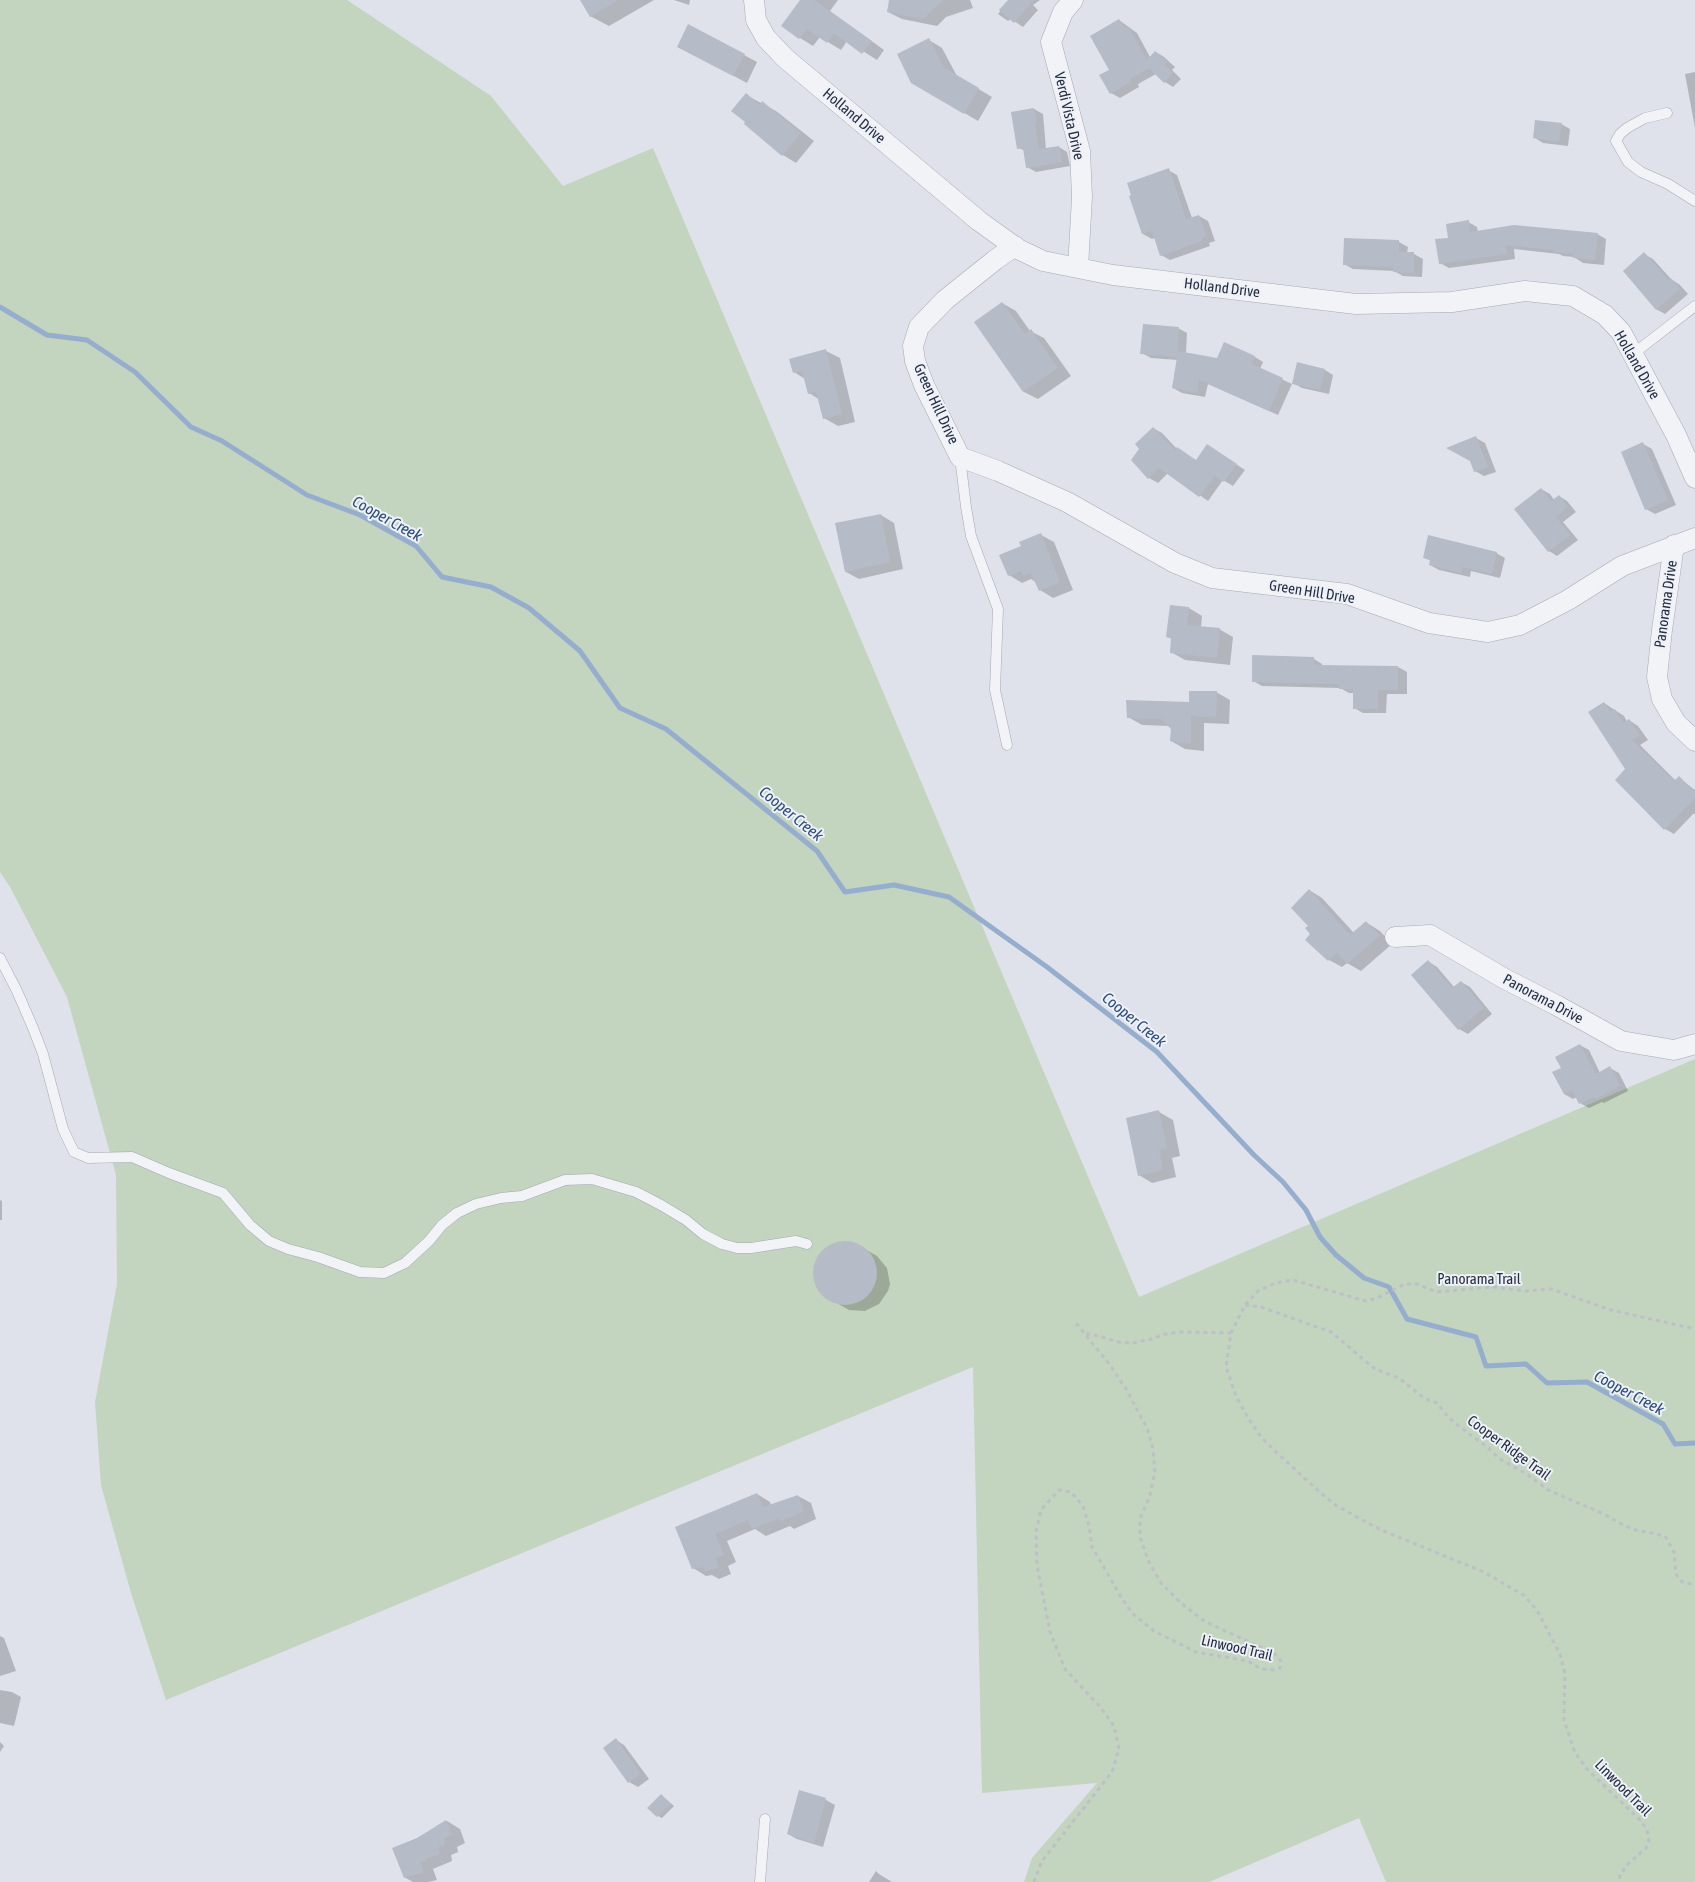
<!DOCTYPE html>
<html>
<head>
<meta charset="utf-8">
<style>
  body { margin:0 }
  canvas { display:block; background:#dfe2ea }
</style>
</head>
<body>
<canvas width="1695" height="1882"></canvas>
<script>
const context = document.querySelector('canvas').getContext('2d');
context.lineJoin = 'round';
function fill(path, color) {
  context.fillStyle = color;
  context.fill(path, 'evenodd');
}
function shape(rows) {
  const path = new Path2D();
  for (const r of rows) {
    if (r.length === 3) {
      path.moveTo(r[0] + r[2], r[1]);
      path.arc(r[0], r[1], r[2], 0, 2 * Math.PI);
      continue;
    }
    path.moveTo(r[0], r[1]);
    for (let i = 2; i < r.length; i += 2) path.lineTo(r[i], r[i + 1]);
  }
  return path;
}
function stroke(path, color, width, dash) {
  context.strokeStyle = color;
  context.lineWidth = width;
  context.lineCap = dash ? 'butt' : 'round';
  context.setLineDash(dash || []);
  context.stroke(path);
}
function write(font, color, halo, rows, align = 'center') {
  context.font = font + ' "Asap Condensed",sans-serif';
  context.lineWidth = 4;
  context.setLineDash([]);
  context.textBaseline = 'middle';
  context.strokeStyle = halo;
  context.fillStyle = color;
  for (const [text, x, y, turn = 0] of rows) {
    context.save();
    context.translate(x, y);
    context.rotate((+turn || 0) * Math.PI / 180);
    context.textAlign = isNaN(turn) ? turn : align;
    if (halo) context.strokeText(text, 0, 0);
    context.fillText(text, 0, 0);
    context.restore();
  }
}
const green = shape([
  [0,0,347,0,491,96,563,186,653,148,1139,1297,1695,1059,1695,1882,1386,1882,1359,1818,1209,1882,1024,1882,1032,1858,1097,1783,982,1793,973,1367,166,1700,131,1593,101,1485,95,1402,117,1284,116,1175,67,997,10,887,0,872]
]);
const shadow = shape([
  [581,0,654,0,609,26,590,16],
  [674,0,690,0,689,5],
  [801,0,838,0,830,11,884,50,877,60,847,41,841,50,820,37,813,46,800,38,783,26],
  [890,0,970,0,973,8,946,17,937,26,902,19,888,12],
  [1009,0,1040,0,1033,5,1038,10,1023,27,1011,19,1008,21,998,14],
  [1119,20,1137,33,1150,57,1156,52,1164,57,1175,67,1172,70,1181,79,1173,87,1165,82,1156,74,1138,84,1139,87,1120,98,1111,93,1111,70],
  [929,40,942,48,957,76,992,97,978,121,912,82],
  [692,54,744,55,757,62,747,83],
  [1695,72,1695,128,1685,74],
  [746,95,776,111,814,141,796,163,783,155,745,124],
  [1034,109,1043,114,1046,149,1059,147,1067,152,1070,166,1036,172,1027,167,1025,151,1019,148],
  [1561,124,1570,129,1568,146,1543,143,1535,138],
  [1168,170,1177,175,1192,218,1199,216,1208,221,1215,241,1209,243,1210,246,1170,260,1161,255,1155,238,1152,239,1143,234,1131,196],
  [1468,222,1477,227,1478,232,1597,234,1606,239,1604,265,1583,263,1574,257,1563,256,1559,254,1514,249,1515,259,1449,268,1440,263,1450,239],
  [1399,242,1408,247,1407,253,1414,254,1423,259,1422,277,1403,276,1394,271,1353,269,1344,264],
  [1644,254,1653,259,1671,279,1680,285,1688,294,1665,314,1656,309],
  [1002,303,1016,311,1030,331,1044,338,1071,376,1038,399,1024,392,975,322],
  [1178,328,1187,333,1186,354,1217,360,1255,357,1263,362,1260,369,1292,384,1278,415,1208,384,1205,397,1182,393,1173,388,1178,360,1151,358,1142,353],
  [826,351,840,358,855,422,838,426,824,418,820,400,809,393,805,379,794,372],
  [1325,370,1333,375,1329,394,1302,388,1293,383],
  [1153,428,1162,433,1177,449,1197,461,1216,451,1245,470,1233,486,1223,480,1208,501,1168,473,1158,483,1149,478],
  [1476,438,1485,443,1496,472,1484,476,1475,471],
  [1643,444,1652,449,1676,505,1655,514,1646,509],
  [1541,489,1550,494,1554,500,1559,496,1567,501,1576,512,1563,522,1578,540,1557,556,1549,551],
  [881,515,894,523,903,569,859,579,846,572],
  [1041,535,1054,542,1073,590,1053,598,1040,590,1037,583,1031,579,1022,583,1009,575,1022,547],
  [1496,553,1505,558,1500,578,1471,571,1470,577,1439,570,1430,565,1431,561,1424,557],
  [1189,608,1202,616,1201,627,1219,629,1233,637,1230,665,1185,660,1171,652,1172,639,1167,637],
  [1314,659,1322,664,1322,666,1398,667,1407,672,1407,694,1387,694,1386,713,1363,713,1354,708,1354,693,1349,693,1340,688,1262,686,1253,681],
  [1216,692,1230,700,1229,724,1204,723,1204,751,1185,749,1171,741,1172,728,1169,726,1142,725,1128,717,1190,704],
  [1604,703,1624,716,1627,722,1629,720,1638,726,1648,740,1640,745,1676,781,1679,778,1695,790,1695,815,1694,813,1674,834,1665,829,1617,780,1627,770],
  [1309,890,1322,898,1354,933,1367,923,1380,931,1392,944,1361,971,1347,963,1342,967,1329,960,1312,934],
  [1429,962,1437,967,1455,988,1461,982,1470,987,1492,1014,1468,1034,1459,1029],
  [1580,1045,1589,1050,1600,1073,1610,1068,1619,1073,1628,1091,1604,1103,1602,1102,1589,1108,1580,1103,1577,1097,1573,1099,1564,1094,1563,1069],
  [1159,1112,1173,1120,1180,1156,1172,1158,1176,1177,1152,1183,1139,1175],
  [0,1200,2,1201,2,1220,0,1220],
  [848,1242,856,1244,877,1256,887,1268,890,1284,888,1291,879,1304,865,1311,849,1310,828,1298,817,1286,814,1266,820,1255,832,1245],
  [757,1494,770,1502,771,1505,798,1496,811,1503,816,1519,794,1529,790,1526,766,1536,755,1529,727,1541,736,1562,728,1566,731,1574,719,1579,712,1575,706,1576,693,1568,676,1528],
  [0,1636,4,1638,16,1671,0,1676],
  [0,1690,12,1692,21,1697,14,1726,0,1723],
  [616,1740,624,1745,649,1779,638,1787,629,1782],
  [0,1742,4,1746,0,1752],
  [800,1791,826,1800,835,1805,823,1847,797,1839,788,1834],
  [661,1795,674,1806,662,1818,658,1816],
  [447,1821,460,1829,465,1843,457,1847,458,1852,451,1855,452,1861,433,1869,437,1880,428,1882,413,1882,404,1877,418,1839],
  [876,1871,879,1874,892,1882,869,1882]
]);
const stream = shape([
  [0,307,47,335,87,340,135,372,191,427,222,441,307,495,360,515,416,546,442,577,491,587,529,608,580,651,620,708,666,729,817,851,845,892,894,885,949,897,1047,967,1157,1052,1254,1155,1283,1182,1306,1210,1320,1237,1336,1255,1364,1278,1389,1287,1407,1319,1476,1337,1486,1366,1526,1364,1547,1383,1587,1382,1663,1424,1675,1444,1695,1443]
]);
const building = shape([
  [580,0,618,0,590,17],
  [800,0,814,0,872,41,862,54,834,33,827,43,807,29,799,39,781,26],
  [889,0,943,0,923,19,887,12],
  [1008,0,1034,0,1014,23,999,10],
  [1119,19,1125,28,1128,26,1147,60,1155,51,1167,62,1164,64,1173,73,1164,83,1149,68,1130,79,1131,82,1110,94,1099,75,1109,70,1090,36],
  [688,24,745,54,733,76,677,47],
  [929,38,943,67,979,88,964,114,911,83,897,54],
  [746,93,760,105,762,101,801,133,782,156,744,124,745,122,731,111],
  [1034,108,1037,123,1035,123,1039,149,1059,146,1062,162,1026,168,1023,148,1017,149,1011,112],
  [1535,120,1562,123,1559,142,1533,138],
  [1169,168,1186,219,1199,215,1206,236,1201,238,1202,241,1160,256,1152,231,1142,234,1129,196,1131,195,1127,183],
  [1469,220,1470,232,1514,225,1598,233,1595,260,1573,258,1573,254,1553,252,1553,250,1505,245,1507,254,1439,264,1435,239,1448,238,1446,224],
  [1344,238,1399,240,1399,252,1414,252,1414,273,1393,272,1393,267,1343,265],
  [1644,252,1668,280,1671,278,1680,289,1656,310,1623,271],
  [1002,302,1025,334,1031,329,1058,368,1023,392,974,322],
  [1143,324,1179,327,1177,357,1140,354],
  [1224,342,1255,356,1252,364,1283,378,1269,411,1199,380,1197,393,1172,388,1178,351,1217,358],
  [826,349,842,414,823,419,816,392,808,394,802,371,793,373,789,359],
  [1297,362,1325,369,1320,390,1292,384],
  [1153,427,1175,450,1177,447,1196,460,1207,444,1237,464,1224,482,1215,476,1199,497,1159,468,1148,479,1131,460,1139,449,1135,444],
  [1476,436,1488,467,1474,472,1470,461,1446,448],
  [1643,442,1668,500,1645,510,1621,452],
  [1541,488,1551,501,1559,495,1568,507,1556,517,1570,535,1548,552,1514,509],
  [881,514,890,562,845,572,835,523],
  [1041,533,1060,582,1039,591,1031,573,1023,576,1021,571,1008,576,999,555,1021,546,1019,542],
  [1428,535,1497,552,1492,574,1462,567,1461,573,1429,565,1430,560,1423,558],
  [1170,605,1189,607,1187,625,1220,628,1217,658,1170,653,1171,638,1166,637],
  [1252,655,1314,657,1314,665,1398,666,1398,690,1378,690,1378,709,1353,709,1353,689,1339,689,1339,684,1252,682],
  [1189,691,1217,691,1216,717,1191,716,1191,744,1170,741,1171,729,1161,719,1127,718,1126,700,1189,702],
  [1604,702,1610,712,1615,709,1623,723,1629,719,1640,735,1632,740,1674,781,1679,776,1695,792,1695,798,1664,830,1615,780,1625,769,1588,712],
  [1309,889,1350,935,1366,921,1380,936,1347,964,1337,953,1328,961,1305,940,1310,934,1305,928,1308,926,1291,908],
  [1428,960,1452,988,1461,981,1484,1008,1458,1030,1411,975],
  [1580,1044,1596,1074,1610,1066,1620,1086,1595,1099,1594,1097,1579,1104,1572,1090,1564,1094,1552,1072,1561,1068,1555,1057],
  [1159,1110,1167,1148,1159,1150,1163,1170,1138,1176,1126,1118],
  [845,1273,32],
  [757,1493,763,1507,798,1495,804,1511,780,1522,779,1518,752,1529,748,1520,715,1534,724,1555,715,1558,719,1567,705,1572,703,1567,692,1569,675,1527],
  [616,1738,641,1774,628,1783,603,1748],
  [799,1790,826,1798,814,1843,787,1834],
  [661,1794,671,1804,657,1817,647,1808],
  [446,1820,452,1835,444,1839,445,1845,438,1847,440,1854,425,1859,426,1861,420,1862,424,1872,404,1878,392,1848,417,1838]
]);
const path = shape([
  [1245,1305,1261,1307,1331,1332,1375,1369,1399,1378,1424,1398,1437,1403,1448,1417,1460,1427,1486,1446,1500,1459,1528,1475,1548,1490,1606,1515,1623,1525,1636,1530,1665,1536,1674,1552,1676,1574,1680,1580,1684,1583,1695,1584],
  [1231,1333,1245,1305,1258,1291,1275,1283,1293,1280,1366,1301,1377,1298,1405,1284,1417,1284,1436,1292,1492,1287,1525,1291,1551,1289,1611,1310,1695,1329],
  [1086,1334,1091,1334,1119,1342,1133,1343,1152,1339,1165,1334,1181,1332,1231,1333,1226,1367,1236,1396,1248,1418,1261,1437,1278,1454,1323,1495,1337,1506,1379,1529,1484,1572,1525,1596,1538,1612,1560,1654,1565,1674,1564,1720,1575,1753,1588,1770,1638,1818,1647,1829,1649,1841,1646,1848,1627,1865,1620,1875,1619,1882],
  [1034,1882,1042,1861,1112,1772,1119,1749,1114,1726,1101,1708,1065,1669,1050,1632,1037,1565,1036,1531,1041,1510,1059,1490,1071,1492,1083,1506,1089,1526,1092,1547,1121,1597,1133,1614,1154,1631,1196,1652,1248,1661,1261,1669,1272,1670,1280,1668,1281,1661,1275,1654,1204,1621,1181,1603,1161,1583,1149,1562,1140,1537,1140,1519,1150,1495,1155,1472,1153,1449,1147,1428,1126,1389,1110,1365,1076,1323]
]);
const lane = shape([
  [1667,113,1645,118,1627,128,1620,134,1616,141,1628,162,1641,172,1668,184,1695,201],
  [1633,354,1695,306],
  [960,457,966,507,971,536,998,609,995,690,1007,745],
  [0,958,17,991,33,1028,43,1054,63,1129,74,1152,88,1158,132,1157,169,1173,223,1193,250,1225,269,1241,288,1249,318,1257,360,1272,384,1273,405,1263,429,1241,442,1225,457,1213,476,1204,501,1198,522,1196,565,1180,592,1179,636,1192,661,1205,686,1220,703,1234,722,1244,737,1248,751,1248,796,1241,807,1244],
  [760,1882,765,1819]
]);
const street = shape([
  [754,0,756,20,766,38,785,58,979,221,1018,249,1043,261,1113,275,1356,304,1452,302,1525,291,1573,296,1605,315,1621,332,1676,435,1695,478],
  [1073,0,1063,12,1051,42,1080,151,1082,197,1078,268],
  [1015,246,995,260,945,300,919,327,913,346,915,361,924,385,960,457,998,471,1067,502,1175,563,1212,578,1347,594,1429,623,1488,632,1520,625,1568,600,1622,566,1695,538],
  [1674,545,1662,630,1657,677,1662,699,1676,723,1695,741],
  [1395,937,1430,935,1505,979,1556,1005,1621,1041,1674,1050,1695,1044]
]);
const streetNames = [
  ["Holland Drive",854,116,40],
  ["Verdi Vista Drive",1069,116,77],
  ["Holland Drive",1222,288,7],
  ["Holland Drive",1637,365,60],
  ["Green Hill Drive",936,404,65],
  ["Green Hill Drive",1312,592,9],
  ["Panorama Drive",1666,604,-82],
  ["Panorama Drive",1543,999,28],
  ["Panorama Trail",1479,1279],
  ["Cooper Ridge Trail",1509,1448,36],
  ["Linwood Trail",1237,1648,13],
  ["Linwood Trail",1623,1788,45]
];
const waterNames = [
  ["Cooper Creek",387,519,29],
  ["Cooper Creek",791,814,39],
  ["Cooper Creek",1134,1020,39],
  ["Cooper Creek",1629,1393,28]
];
fill(green, '#c3d4bf');
fill(shadow, '#0003');
stroke(stream, '#96aece', 5);
fill(building, '#b5bbc7');
stroke(lane, '#a4a9b4', 11);
stroke(street, '#a4a9b4', 21);
stroke(path, '#bdc0c8', 3, [4, 4]);
stroke(lane, '#f2f3f7', 10);
stroke(street, '#f2f3f7', 20);
write('15px', '#262f42', '#eef1f7', streetNames);
write('italic 16px', '#2b4b7b', '#eef1f7', waterNames);
</script>
</body>
</html>
